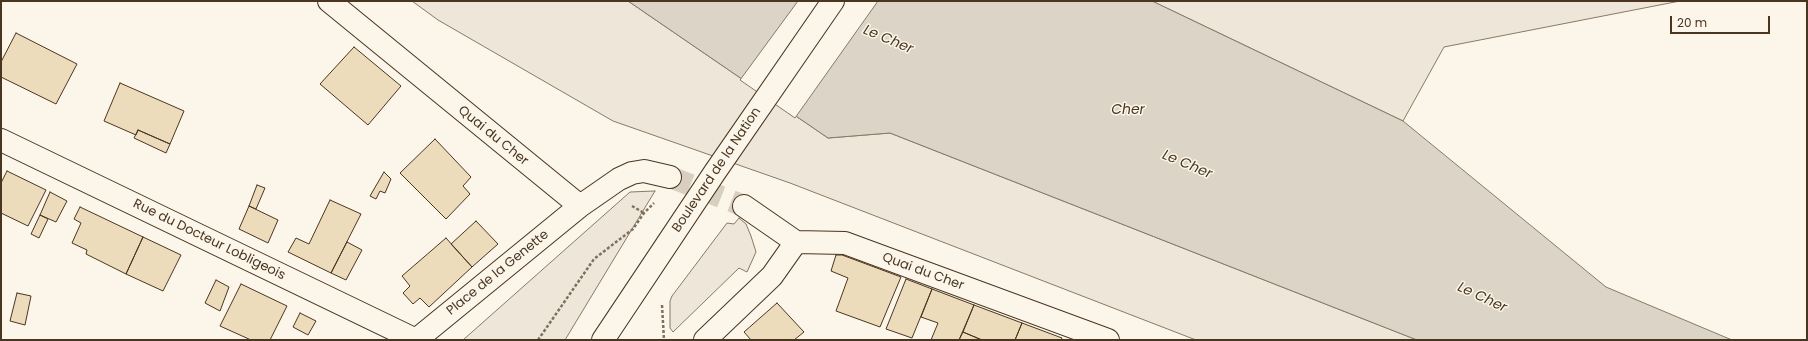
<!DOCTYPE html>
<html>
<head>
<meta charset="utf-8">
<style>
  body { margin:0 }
  #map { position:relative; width:1808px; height:341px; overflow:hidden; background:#fbf6e9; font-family:Poppins,sans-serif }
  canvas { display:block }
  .frame { position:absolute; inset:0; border:2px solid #4a3520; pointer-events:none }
  .scale { position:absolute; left:1670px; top:16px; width:100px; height:18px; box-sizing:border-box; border:2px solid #4a3520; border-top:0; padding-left:5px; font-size:12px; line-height:14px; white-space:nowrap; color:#4a3520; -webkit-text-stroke:3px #fbf6e9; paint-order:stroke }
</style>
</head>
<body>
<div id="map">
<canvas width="1808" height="341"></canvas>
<div class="frame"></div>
<div class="scale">20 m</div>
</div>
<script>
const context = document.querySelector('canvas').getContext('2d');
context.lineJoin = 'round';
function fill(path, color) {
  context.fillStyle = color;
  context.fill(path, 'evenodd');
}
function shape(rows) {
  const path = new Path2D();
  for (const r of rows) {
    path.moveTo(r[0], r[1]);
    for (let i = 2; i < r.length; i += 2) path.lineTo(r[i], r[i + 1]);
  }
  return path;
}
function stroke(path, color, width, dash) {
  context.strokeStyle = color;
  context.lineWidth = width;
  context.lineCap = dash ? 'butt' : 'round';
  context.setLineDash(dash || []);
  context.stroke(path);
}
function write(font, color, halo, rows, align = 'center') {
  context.font = font + ' Poppins,sans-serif';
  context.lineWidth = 3;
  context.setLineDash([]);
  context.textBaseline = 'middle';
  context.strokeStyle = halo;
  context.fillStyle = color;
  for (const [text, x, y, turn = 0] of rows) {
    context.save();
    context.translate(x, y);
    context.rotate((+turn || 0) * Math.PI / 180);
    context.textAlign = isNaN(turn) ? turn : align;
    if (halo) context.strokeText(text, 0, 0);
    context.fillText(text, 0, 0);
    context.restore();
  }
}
const green = shape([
  [412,1,628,1,828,138,890,133,1417,340,1196,340,790,183,613,121,438,20,412,1],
  [1152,1,1680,1,1444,47,1403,121,1152,1],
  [655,191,565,340,463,340,630,192,655,191],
  [739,218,746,224,751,236,756,252,747,272,739,268,673,332,670,328,670,301,672,296,727,223,734,224,739,218]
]);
const water = shape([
  [628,1,1152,1,1403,121,1606,287,1732,340,1417,340,890,133,828,138,628,1]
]);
const pier = shape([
  [798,1,878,1,795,118,740,80,798,1]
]);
const building = shape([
  [16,33,77,64,56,104,1,77,1,62,16,33],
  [354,47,401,86,368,125,320,84,354,47],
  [120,83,184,111,170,144,138,130,136,135,104,121,120,83],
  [138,130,170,144,166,153,134,138,138,130],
  [435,139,471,177,463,186,470,194,446,219,400,173,435,139],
  [7,171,46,190,28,226,1,213,1,183,7,171],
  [384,172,391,179,385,193,380,191,376,199,370,196,384,172],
  [257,185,265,188,256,209,249,206,257,185],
  [50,192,67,201,56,222,40,215,50,192],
  [330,200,361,214,331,273,288,252,296,238,309,244,330,200],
  [249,206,278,220,268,243,239,229,249,206],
  [80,207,143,237,126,274,86,254,87,250,72,243,81,223,74,219,80,207],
  [40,215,48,219,39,238,31,234,40,215],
  [476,221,498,244,472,267,451,244,476,221],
  [143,237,181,255,163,291,126,274,143,237],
  [446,238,472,267,429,307,420,298,413,304,403,293,410,286,402,276,446,238],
  [347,242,362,250,346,280,331,273,347,242],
  [836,255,842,255,901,277,880,327,836,311,848,278,831,271,836,255],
  [906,279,932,289,912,338,886,329,906,279],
  [216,280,229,287,220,311,205,303,216,280],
  [241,284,287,306,270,340,251,340,220,326,241,284],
  [932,289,974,305,959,340,931,340,938,323,921,317,932,289],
  [17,293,31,296,25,325,10,321,17,293],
  [777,303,804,332,794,340,751,340,744,332,777,303],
  [974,305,1022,323,1015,340,982,340,963,332,974,305],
  [300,313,316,321,308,335,293,327,300,313],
  [1022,323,1062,338,1061,340,1015,340,1022,323],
  [963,332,982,340,959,340,963,332]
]);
const streetTunnel = shape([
  [670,177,744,206]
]);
const path = shape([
  [632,206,644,213],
  [662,305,664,340],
  [538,340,594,259,633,229,644,213,654,203]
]);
const street = shape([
  [329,1,580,206],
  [1,140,416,340],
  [744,206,796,242,845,243,1108,340],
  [416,340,580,206,619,179,632,173,644,171,670,177],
  [705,340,772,276,796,242]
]);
const primary = shape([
  [603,340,715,172,833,1]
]);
const streetNames = [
  ["Quai du Cher",493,136,39],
  ["Boulevard de la Nation",717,170,-56],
  ["Rue du Docteur Lobligeois",209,240,26],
  ["Quai du Cher",923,272,20],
  ["Place de la Genette",498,273,-39]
];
const waterNames = [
  ["Le Cher",888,40,23],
  ["Cher",1128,110],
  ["Le Cher",1187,165,23],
  ["Le Cher",1482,298,25]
];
fill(green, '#ede6d9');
stroke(green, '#887966', 1);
fill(water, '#dcd4c6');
stroke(water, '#887966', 1);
fill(pier, '#fbf6e9');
stroke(pier, '#887966', 1);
fill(building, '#ecdcbc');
stroke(building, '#4a3520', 1);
stroke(streetTunnel, '#d8cfc1', 22, [22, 11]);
stroke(street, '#4a3520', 24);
stroke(primary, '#4a3520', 24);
stroke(path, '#7f6f5c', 2.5, [3, 2]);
stroke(street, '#fbf6e9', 22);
stroke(primary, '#fbf6e9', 22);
write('13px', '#4a3520', '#fbf6e9', streetNames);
write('italic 14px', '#4a3520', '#fbf6e9', waterNames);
</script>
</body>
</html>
